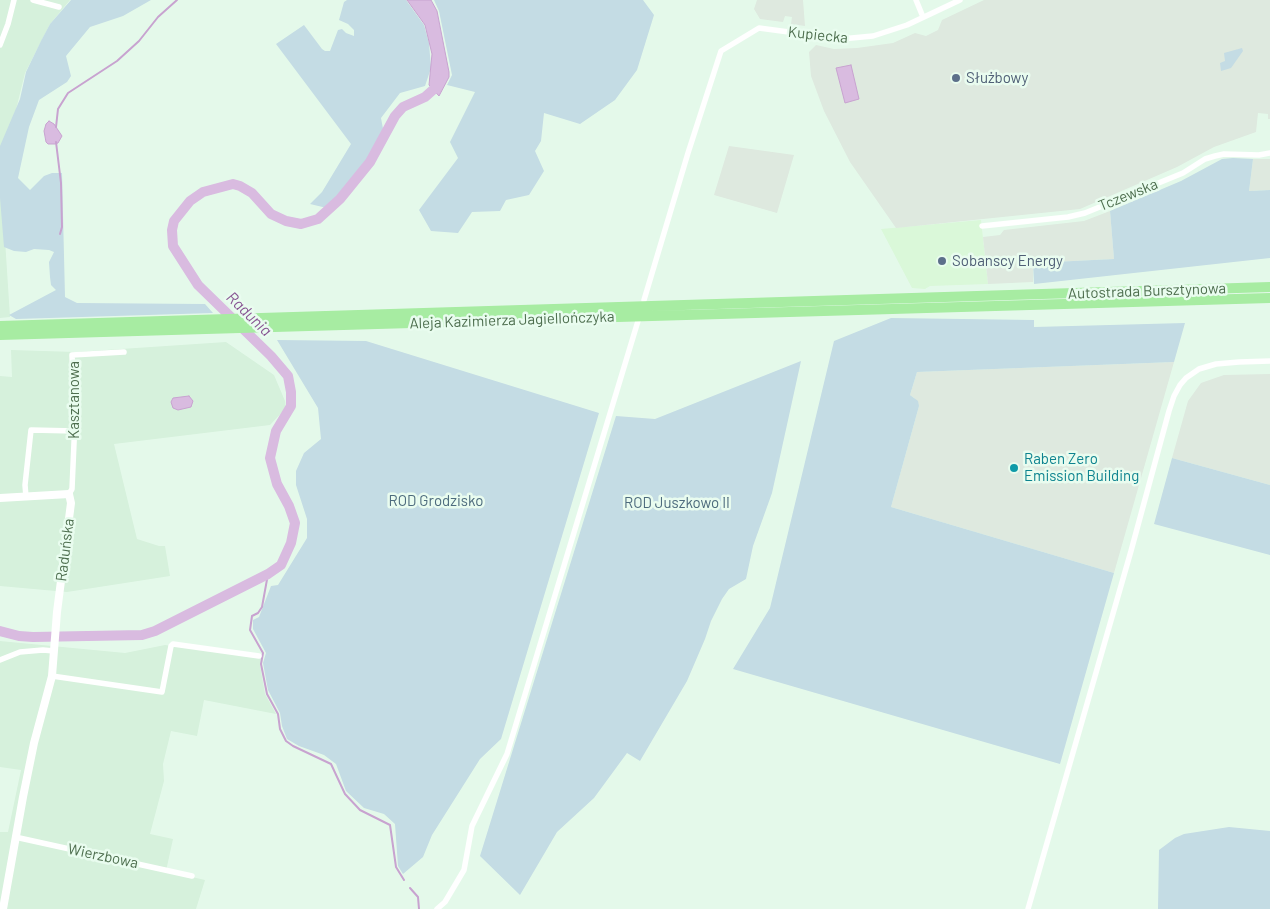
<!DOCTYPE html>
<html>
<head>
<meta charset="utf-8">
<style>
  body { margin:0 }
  canvas { display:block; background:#e4f9ea }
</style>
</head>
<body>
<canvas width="1270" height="909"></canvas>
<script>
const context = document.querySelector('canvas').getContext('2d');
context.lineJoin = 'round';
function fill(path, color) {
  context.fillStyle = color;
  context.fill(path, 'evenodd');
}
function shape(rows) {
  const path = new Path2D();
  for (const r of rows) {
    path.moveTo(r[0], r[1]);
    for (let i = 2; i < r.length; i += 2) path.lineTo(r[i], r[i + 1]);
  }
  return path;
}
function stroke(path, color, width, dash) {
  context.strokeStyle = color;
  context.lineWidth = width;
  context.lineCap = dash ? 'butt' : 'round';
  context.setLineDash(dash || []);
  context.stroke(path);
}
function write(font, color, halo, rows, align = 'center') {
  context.font = font + ' Barlow,sans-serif';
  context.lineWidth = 5;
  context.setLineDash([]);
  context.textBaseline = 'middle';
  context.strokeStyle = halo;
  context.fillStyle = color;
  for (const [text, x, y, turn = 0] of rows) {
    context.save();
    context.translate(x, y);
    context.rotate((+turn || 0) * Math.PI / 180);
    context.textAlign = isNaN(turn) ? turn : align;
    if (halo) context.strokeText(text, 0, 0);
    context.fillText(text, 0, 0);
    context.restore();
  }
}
const residential = shape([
  [0,0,70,0,50,24,25,73,8,142,0,150],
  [0,162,10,317,0,318],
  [226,342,274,375,285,401,286,408,270,425,114,444,137,539,159,546,165,546,170,576,67,592,0,586,0,376,12,377,11,350,76,352],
  [0,641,125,653,165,645,261,658,260,665,265,694,276,714,204,700,197,736,171,731,163,764,164,781,150,834,173,839,166,871,205,880,196,909,0,909,0,832,8,832,21,770,0,767]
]);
const commercial = shape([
  [981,220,988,284,930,286,925,289,912,288,881,229]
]);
const industrial = shape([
  [757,0,803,0,805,26,791,24,792,17,785,16,783,22,760,19,754,9],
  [984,0,1270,0,1270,119,1268,119,1268,114,1258,113,1256,132,1214,147,1177,167,1080,209,896,228,850,162,824,111,811,76,809,52,816,45,834,49,857,48,893,43,915,33,926,36,938,30,942,20],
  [729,146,794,155,777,213,714,195],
  [1253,159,1270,159,1270,190,1249,191],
  [1110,211,1114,259,1033,263,1033,282,988,284,983,237,1000,235,1004,230,1084,221],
  [1174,362,1114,573,891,507,919,406,914,398,910,395,917,372],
  [1270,374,1270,485,1172,458,1188,401,1201,383,1224,375]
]);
const green = shape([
  [71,0,151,0,123,16,90,27,66,56,71,76,67,82,39,100,29,127,18,178,30,190,44,176,52,173,62,173,65,297,77,303,205,304,213,313,16,319,9,315,56,290,51,285,50,277,49,262,54,252,49,250,34,249,26,252,14,251,4,247,0,198,0,146,20,99,26,72,41,41,50,24],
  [347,0,406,0,424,25,429,43,431,68,425,86,400,93,381,118,384,134,370,162,331,209,310,204,322,192,351,144,276,44,304,25,322,49,325,51,330,51,338,30,342,29,346,33,354,36,354,30,348,24,339,20,344,2],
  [434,0,643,0,654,15,637,70,615,100,580,124,544,113,541,141,535,151,544,171,529,195,506,200,500,211,472,212,458,233,431,231,419,210,458,158,450,142,475,92,447,85,452,75,439,11],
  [1242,48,1243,51,1231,68,1221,71,1220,63,1225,61,1224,53],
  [1233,158,1253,159,1249,191,1270,190,1270,258,1034,284,1033,263,1114,259,1110,211,1181,181,1222,159],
  [891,318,1034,320,1034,327,1185,323,1174,362,917,372,910,395,918,401,919,406,891,507,1114,573,1060,764,733,669,770,608,834,341],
  [277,340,366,341,599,413,501,739,480,759,432,835,423,857,403,874,398,866,395,824,384,814,364,808,346,791,336,764,324,755,299,746,287,739,282,726,280,713,268,690,263,663,266,653,253,629,253,620,259,617,271,586,278,585,307,538,307,519,296,485,296,471,304,453,321,439,318,408],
  [801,361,772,493,753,546,746,579,729,589,722,599,711,621,705,639,687,681,640,761,627,753,594,798,557,832,520,895,480,856,616,416,655,419],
  [1172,458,1270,485,1270,555,1154,524],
  [1229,827,1270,831,1270,909,1158,909,1159,850,1175,838,1184,834]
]);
const water = shape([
  [407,0,431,0,437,11,449,72,449,77,439,96,429,85,432,54,425,25,407,0],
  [851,65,859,99,845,103,836,68,851,65],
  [49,121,54,124,62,136,58,143,55,144,48,144,46,142,44,131,46,124,49,121],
  [189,396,193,401,191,407,178,410,173,408,171,402,173,398,189,396]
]);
const stream = shape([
  [56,127,58,109,68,93,117,61,139,41,158,17,177,0],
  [56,142,61,183,62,227,60,234],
  [268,574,262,607,258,613,252,616,250,630,263,653,261,664,267,694,278,714,280,729,286,741,293,746,331,764,345,794,360,810,390,825,396,867,404,880],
  [410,888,418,897,419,909]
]);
const river = shape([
  [0,631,19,636,33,637,142,635,155,631,268,574,281,565,291,543,295,523,289,506,277,484,270,458,276,431,291,406,291,392,288,376,271,356,198,285,173,246,172,230,174,221,190,201,203,192,233,184,240,186,252,193,271,214,286,221,301,224,318,219,340,199,370,162,395,116,403,107,425,97,434,89,439,79]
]);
const street = shape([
  [33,0,59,7],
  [916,0,923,17],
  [0,45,8,24,14,0],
  [982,226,1068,217,1085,213,1183,173,1205,159,1215,156,1224,154,1259,155,1270,153],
  [644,300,688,153,721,51,759,28,841,39,873,36,907,25,960,0],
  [69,494,72,489,75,420,72,355,124,352],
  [26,497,25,485,31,430,75,431],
  [0,660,20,652,43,650,54,651],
  [52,676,162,692,171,646,173,644,259,656],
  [15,837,192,876],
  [437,909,445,902,464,870,472,826,507,754,638,321],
  [1028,909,1131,551,1169,411,1174,396,1180,385,1186,378,1199,369,1216,364,1239,362,1270,361]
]);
const secondary = shape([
  [0,498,69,494,71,503,57,612,52,676,34,743,23,797,3,909]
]);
const highway = shape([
  [0,326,1270,287],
  [0,335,1270,298]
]);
const markers = [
  [956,78,5,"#5c6f8a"],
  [942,261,5,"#5c6f8a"],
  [1014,468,5,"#0f9aa8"]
];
const streetNames = [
  ["Kupiecka",818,35,6],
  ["Tczewska",1128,195,-22],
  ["Autostrada Bursztynowa",1147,291,-2],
  ["Aleja Kazimierza Jagiellończyka",512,320,-2],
  ["Kasztanowa",74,400,-90],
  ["Raduńska",65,550,-83],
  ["Wierzbowa",103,856,12]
];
const serviceNames = [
  ["Służbowy",966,78],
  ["Sobanscy Energy",952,261]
];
const cultureNames = [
  ["Raben Zero",1024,459],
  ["Emission Building",1024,476]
];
const parkNames = [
  ["ROD Grodzisko",436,501],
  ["ROD Juszkowo II",677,503]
];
const waterNames = [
  ["Radunia",249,314,44]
];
fill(residential, '#d6f1dc');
fill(commercial, '#daf8d9');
fill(industrial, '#dee9df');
fill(green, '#c4dce4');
fill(water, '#d9bbe0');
stroke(water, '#c8a3d0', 1);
stroke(stream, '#c8a3d0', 2);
stroke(river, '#d9bbe0', 10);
stroke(street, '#fff', 5.5);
stroke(secondary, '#fff', 8);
stroke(highway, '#a7eca2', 10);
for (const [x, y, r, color] of markers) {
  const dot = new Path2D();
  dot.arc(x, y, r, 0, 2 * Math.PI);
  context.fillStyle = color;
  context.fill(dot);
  stroke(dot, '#e9fcef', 2);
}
write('15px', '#4d6e4e', '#e9fcef', streetNames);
write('15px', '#4e5e75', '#e9fcef', serviceNames, 'left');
write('15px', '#0d838f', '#e9fcef', cultureNames, 'left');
write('15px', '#4d6b7d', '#e9fcef', parkNames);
write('italic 16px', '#875492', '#e9fcef', waterNames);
</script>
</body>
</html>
